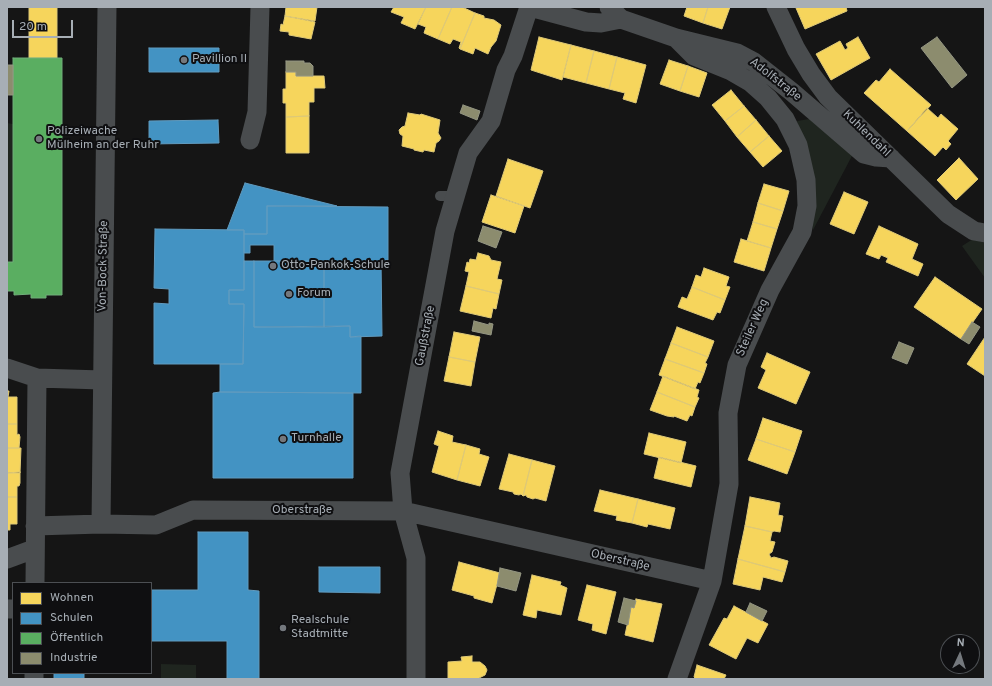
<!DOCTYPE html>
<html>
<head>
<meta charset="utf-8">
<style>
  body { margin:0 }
  #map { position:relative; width:992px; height:686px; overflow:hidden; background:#151515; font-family:Overpass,sans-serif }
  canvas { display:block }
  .frame { position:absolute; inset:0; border:8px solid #a7aeb5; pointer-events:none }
  .legend { position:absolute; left:12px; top:582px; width:140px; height:92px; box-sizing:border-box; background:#0f0f11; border:1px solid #4c4f53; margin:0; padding:5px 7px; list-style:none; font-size:12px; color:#a7aeb5 }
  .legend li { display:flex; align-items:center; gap:8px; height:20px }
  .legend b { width:20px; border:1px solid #4c4f53 }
  .north { position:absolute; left:940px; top:634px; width:40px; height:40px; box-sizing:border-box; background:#0f0f11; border:1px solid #4c4f53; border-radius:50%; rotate:4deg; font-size:11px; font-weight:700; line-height:16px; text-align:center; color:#a7aeb5 }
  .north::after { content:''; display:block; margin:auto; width:14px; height:18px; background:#74787d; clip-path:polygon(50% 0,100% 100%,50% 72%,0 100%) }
  .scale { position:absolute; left:12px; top:20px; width:61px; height:18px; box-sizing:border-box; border:2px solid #a7aeb5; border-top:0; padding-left:5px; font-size:12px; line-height:14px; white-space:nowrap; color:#a7aeb5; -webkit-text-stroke:3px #0f0f11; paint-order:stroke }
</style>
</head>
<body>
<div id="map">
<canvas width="992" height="686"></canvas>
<div class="frame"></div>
<ul class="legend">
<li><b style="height:11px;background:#f6d55c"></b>Wohnen</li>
<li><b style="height:11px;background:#4393c3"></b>Schulen</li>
<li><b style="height:11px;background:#5aae61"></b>Öffentlich</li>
<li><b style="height:11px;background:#8c8c6e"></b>Industrie</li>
</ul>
<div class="north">N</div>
<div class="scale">20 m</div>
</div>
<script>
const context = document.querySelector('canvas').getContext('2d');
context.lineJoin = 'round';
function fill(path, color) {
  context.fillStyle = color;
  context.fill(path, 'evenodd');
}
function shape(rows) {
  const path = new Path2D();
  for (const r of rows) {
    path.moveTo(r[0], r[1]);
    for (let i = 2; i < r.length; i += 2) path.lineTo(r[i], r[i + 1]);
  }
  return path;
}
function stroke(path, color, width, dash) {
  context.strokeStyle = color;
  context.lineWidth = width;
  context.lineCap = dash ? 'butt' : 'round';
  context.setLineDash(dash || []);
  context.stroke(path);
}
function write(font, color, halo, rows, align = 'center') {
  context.font = font + ' Overpass,sans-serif';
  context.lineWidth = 4;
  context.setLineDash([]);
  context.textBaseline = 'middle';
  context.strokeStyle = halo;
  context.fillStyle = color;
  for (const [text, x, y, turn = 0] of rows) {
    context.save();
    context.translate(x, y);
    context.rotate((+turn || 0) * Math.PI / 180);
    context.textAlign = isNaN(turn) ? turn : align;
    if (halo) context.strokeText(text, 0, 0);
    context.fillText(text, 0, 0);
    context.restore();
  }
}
const green = shape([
  [815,118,854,152,813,230,802,143,797,121],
  [7,123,13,124,13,262,7,262],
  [973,239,985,243,985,278,962,246],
  [161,664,196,665,196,679,161,679]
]);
const homes = shape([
  [29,7,57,7,57,58,29,58,29,7],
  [285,7,317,7,315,21,285,16,286,7,285,7],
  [394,7,426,7,415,29,401,23,404,17,391,12,394,7],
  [426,7,452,7,438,39,424,33,426,27,418,24,426,7],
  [452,7,462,7,475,13,460,49,459,48,461,42,453,39,450,44,438,39,452,7],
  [687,7,708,7,703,23,684,16,687,7],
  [708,7,730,7,722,29,703,23,708,7],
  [798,7,846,7,847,11,805,29,796,8,798,7],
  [475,13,484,16,484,18,494,20,501,25,496,41,491,47,488,54,475,48,473,54,460,49,475,13],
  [285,16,315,22,311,39,289,35,289,32,280,31,281,24,283,25,285,16],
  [539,37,571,45,562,80,531,70,539,37],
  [858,37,870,58,831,80,816,54,840,41,845,50,848,48,846,44,858,37],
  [571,45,594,51,586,83,563,77,571,45],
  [594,51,617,57,609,89,586,83,594,51],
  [617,57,646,65,636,103,623,99,625,93,609,89,617,57],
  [669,60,688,66,680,91,660,84,669,60],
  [688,66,707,73,699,97,680,91,688,66],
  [890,69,931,105,907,131,864,93,876,80,879,82,890,69],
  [286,72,296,72,296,76,324,76,325,88,314,88,314,102,309,102,309,116,286,117,286,103,283,103,283,89,286,89,286,72],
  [731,90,744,106,725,121,712,105,731,90],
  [744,106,756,120,737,137,725,121,744,106],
  [927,108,938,118,941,114,958,129,948,141,951,144,946,150,943,147,935,156,907,131,927,108],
  [408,113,420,115,421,114,440,120,438,133,441,138,439,141,436,143,434,152,424,150,423,152,414,150,414,149,402,146,403,136,400,134,399,130,402,127,405,126,408,113],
  [309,116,309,153,286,153,286,117,309,116],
  [756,120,769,136,750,152,737,137,756,120],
  [769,136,782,151,763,167,750,152,769,136],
  [959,158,978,179,956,200,937,180,959,158],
  [508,159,543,171,530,208,496,196,508,159],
  [764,184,789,191,783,211,758,203,764,184],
  [844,192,868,202,854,234,830,224,844,192],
  [491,195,524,206,515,233,482,222,491,195],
  [758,203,783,211,777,229,753,222,758,203],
  [753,222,777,229,771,248,747,241,753,222],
  [879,226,918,244,912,259,923,264,918,276,886,262,888,258,881,255,879,259,866,254,879,226],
  [741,239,771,248,764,271,734,262,741,239],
  [478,253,489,256,491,260,501,262,497,279,502,280,499,294,466,286,469,272,465,271,467,262,469,263,470,259,476,260,478,253],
  [704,268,729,277,726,286,730,287,725,300,692,287,696,275,701,277,704,268],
  [935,277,982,309,961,339,914,307,935,277],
  [466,286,499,294,496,309,493,308,491,318,460,311,466,286],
  [692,287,725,300,720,313,717,312,713,320,678,307,682,297,687,299,692,287],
  [677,327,714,341,708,357,671,343,677,327],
  [454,332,480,337,475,362,449,357,454,332],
  [985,337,985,376,967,364,985,337],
  [671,343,708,357,705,363,707,364,704,373,665,359,671,343],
  [767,353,810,372,796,404,758,388,766,370,761,367,767,353],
  [449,357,475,362,471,386,444,381,449,357],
  [665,359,704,373,700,383,698,382,695,389,659,375,665,359],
  [663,376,699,390,697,397,699,398,695,407,657,392,663,376],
  [7,391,9,391,8,397,17,397,17,424,7,424,7,391],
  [657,392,695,407,692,416,690,415,687,421,674,416,674,417,667,416,650,410,657,392],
  [763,418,802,431,795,452,756,439,763,418],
  [7,424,17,424,17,435,19,434,20,437,19,448,7,448,7,424],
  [438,431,453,436,452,442,466,445,457,480,432,472,439,446,434,444,438,431],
  [649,433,686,442,681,463,644,454,649,433],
  [756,439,795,452,787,474,748,460,756,439],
  [466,445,480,449,479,454,489,457,480,486,457,480,466,445],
  [7,448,21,448,20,473,7,473,7,448],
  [509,454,532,460,523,496,521,494,519,495,514,494,513,492,499,489,509,454],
  [659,457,696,466,691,487,654,478,659,457],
  [532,460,555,466,546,501,535,498,533,499,527,497,526,495,523,496,532,460],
  [20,472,20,483,19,486,17,486,17,497,7,497,7,473,20,472],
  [600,490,638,499,632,523,616,520,617,516,594,511,600,490],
  [7,497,17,497,17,524,10,524,10,530,7,530,7,497],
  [750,497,780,503,778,515,783,516,780,532,774,531,772,532,745,526,750,497],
  [638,499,675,508,670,529,648,524,647,527,632,523,638,499],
  [745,526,772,532,770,541,775,542,772,552,769,554,771,558,774,557,788,561,785,572,738,559,745,526],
  [738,559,785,572,782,582,763,577,760,590,733,584,738,559],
  [459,562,500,573,492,603,474,598,474,596,452,590,459,562],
  [532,575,561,582,560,585,567,588,561,615,537,610,536,618,523,615,532,575],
  [587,585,616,592,606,634,592,630,593,624,578,620,587,585],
  [636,599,662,604,653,642,625,635,631,607,634,608,636,599],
  [734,606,768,624,758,643,747,638,736,659,709,645,724,618,727,619,734,606],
  [472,656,472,662,480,662,485,666,487,670,485,675,479,678,479,679,448,679,448,662,462,661,461,657,472,656],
  [697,665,726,675,724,679,695,679,695,678,694,677,697,665]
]);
const schools = shape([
  [149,48,219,48,219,72,149,72,149,48],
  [218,120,219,143,149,144,149,121,218,120],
  [245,183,337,206,267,206,267,234,244,234,244,230,227,230,245,183],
  [267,206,388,207,388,260,381,260,382,336,350,337,350,326,324,327,324,261,274,261,274,245,250,245,250,253,244,253,244,234,267,234,267,206],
  [155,229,244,230,244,290,229,290,229,304,244,304,243,364,154,364,154,303,169,304,169,289,154,288,155,229],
  [244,261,254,261,254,327,350,326,350,337,361,336,361,393,220,392,220,364,243,364,244,304,229,304,229,290,244,290,244,261],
  [254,261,324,261,324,327,254,327,254,261],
  [220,392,353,393,353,478,213,478,213,393,220,392],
  [198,532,248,532,248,590,259,591,259,679,227,679,227,641,151,641,151,590,198,590,198,532],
  [319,567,380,567,380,593,319,592,319,567],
  [54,673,84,673,84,679,54,679,54,673]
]);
const public = shape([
  [13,58,62,58,62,295,46,295,46,298,31,298,31,294,14,295,14,291,7,291,7,262,13,262,13,58]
]);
const industry = shape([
  [937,37,967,75,952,88,921,48,937,37],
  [286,61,304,61,304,63,310,63,313,66,313,76,296,76,296,72,286,72,286,61],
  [7,65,13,65,13,95,7,95,7,65],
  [463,105,480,111,477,120,460,113,463,105],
  [483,226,502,232,496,248,478,241,483,226],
  [474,321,489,325,489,323,493,324,491,335,472,331,474,321],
  [972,322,980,327,969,344,961,339,972,322],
  [899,342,914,348,907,364,892,358,899,342],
  [500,568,521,573,516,591,497,586,500,568],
  [624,598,636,601,634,608,631,607,628,625,618,622,624,598],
  [750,603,767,611,762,621,746,612,750,603]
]);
const lane = shape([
  [440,196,455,196]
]);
const street = shape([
  [530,7,586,22,601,23,621,19],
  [609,7,621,19,676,38,737,53,754,62,792,92,864,154,876,157,891,158],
  [776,7,796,49,811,74,828,97,948,214,974,231,985,233],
  [676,38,694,56,731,71,750,82,768,98,785,119,798,145,806,180,807,206,802,232,770,290,737,365,728,413,729,484,712,581,677,679],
  [250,140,257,112,260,7],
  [7,368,37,378,102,380],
  [101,524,107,7],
  [35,526,101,524,156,525,193,510,403,511,712,581],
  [7,559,34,549],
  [35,583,37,378],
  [7,609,13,609],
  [34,679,34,673],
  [416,679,416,558,403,511,400,473,445,231,468,153,491,121,506,70,513,56,529,7]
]);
const markers = [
  [184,60,4,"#74787d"],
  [39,139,4,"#74787d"],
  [273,266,4,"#74787d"],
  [289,294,4,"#74787d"],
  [283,439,4,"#74787d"],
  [283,628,4,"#74787d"]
];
const poiNames = [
  ["Pavillion II",192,60],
  ["Polizeiwache",47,132],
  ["Mülheim an der Ruhr",47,146],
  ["Otto-Pankok-Schule",281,266],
  ["Forum",297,294],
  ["Turnhalle",291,439],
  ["Realschule",291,621],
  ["Stadtmitte",291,635]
];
const streetNames = [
  ["Adolfstraße",775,80,38],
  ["Kuhlendahl",866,134,44],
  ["Von-Bock-Straße",104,266,-89],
  ["Steiler Weg",753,328,-66],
  ["Gaußstraße",426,336,-79],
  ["Oberstraße",302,511],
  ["Oberstraße",620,561,13]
];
fill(green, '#1f251f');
fill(homes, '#f6d55c');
stroke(homes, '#dec977', 1);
fill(schools, '#4393c3');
stroke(schools, '#619bbf', 1);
fill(public, '#5aae61');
stroke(public, '#71ae7a', 1);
fill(industry, '#8c8c6e');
stroke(industry, '#949683', 1);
stroke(lane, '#494c4e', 10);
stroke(street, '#494c4e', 19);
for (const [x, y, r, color] of markers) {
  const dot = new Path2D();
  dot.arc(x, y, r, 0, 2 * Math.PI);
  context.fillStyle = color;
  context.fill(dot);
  stroke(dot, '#0f0f11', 1.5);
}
write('12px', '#a7aeb5', '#0f0f11', poiNames, 'left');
write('12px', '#a7aeb5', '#0f0f11', streetNames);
</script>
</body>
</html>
